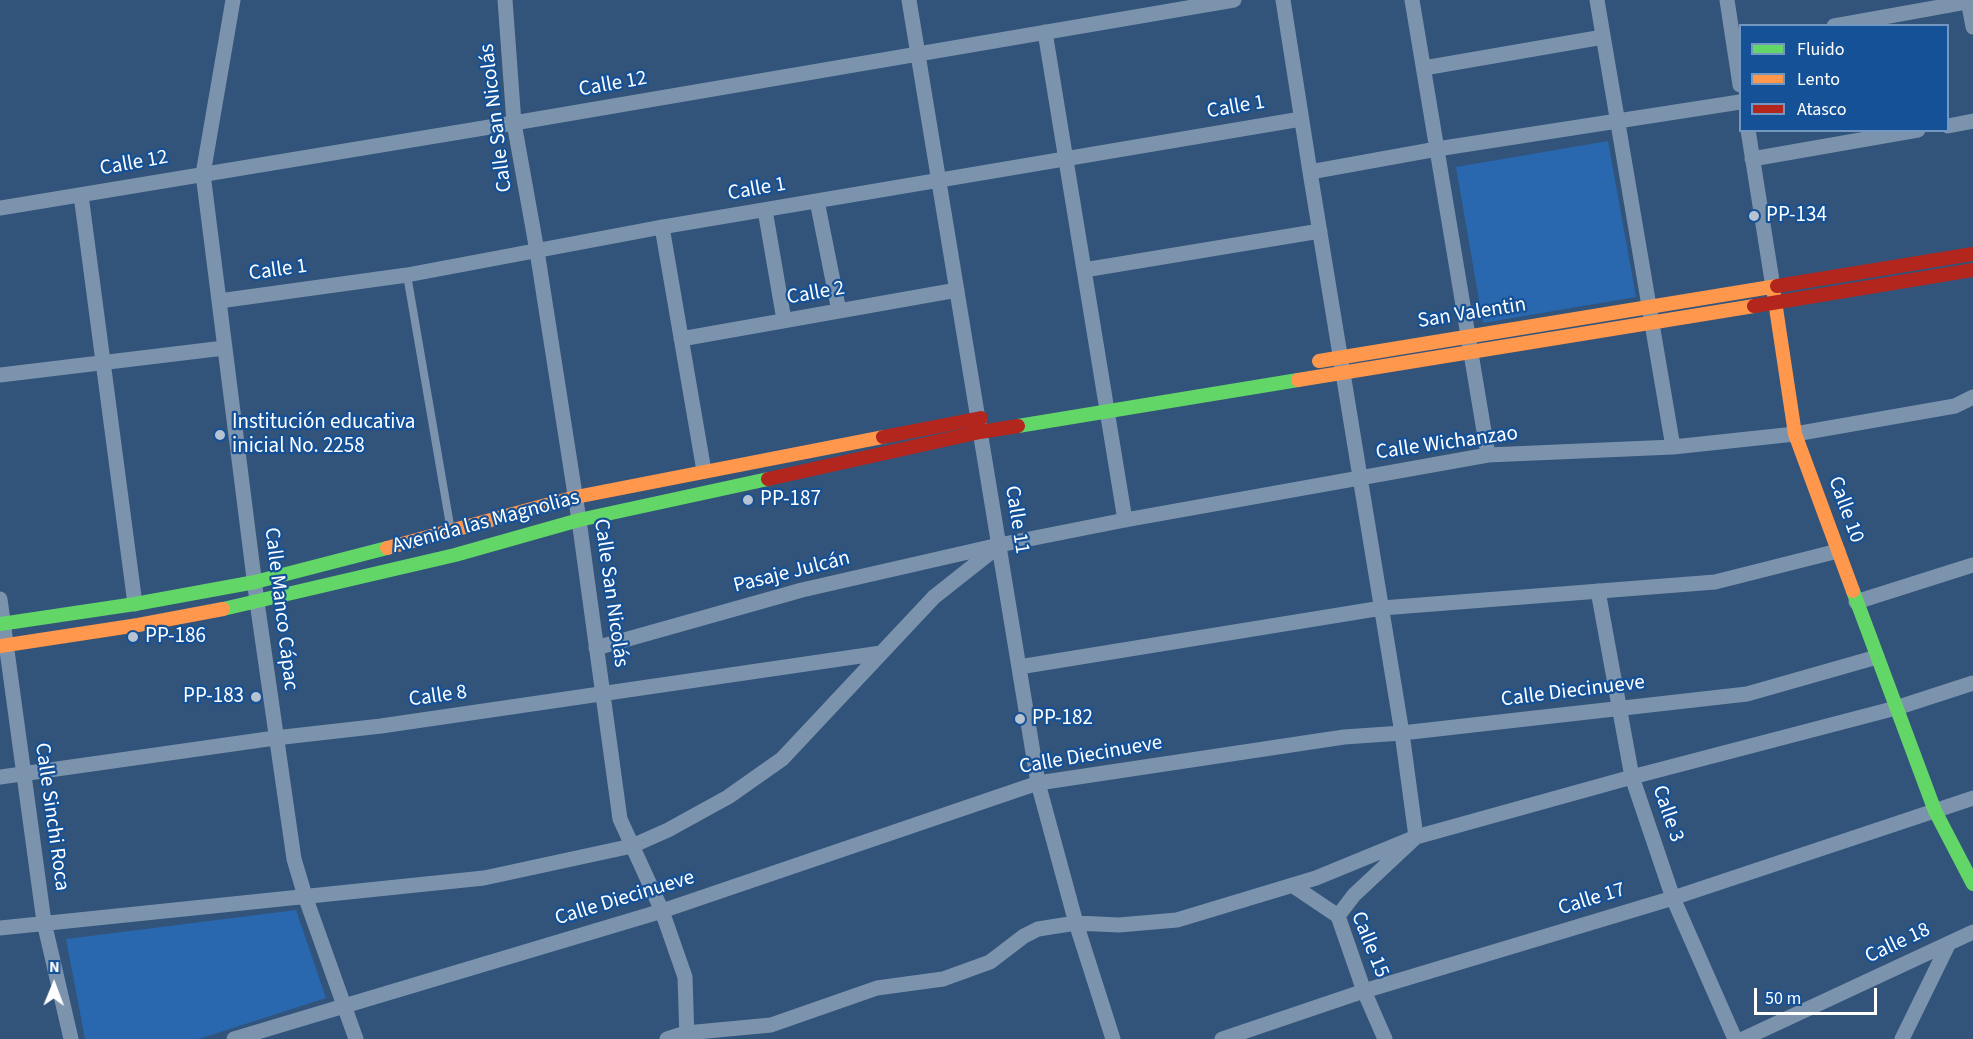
<!DOCTYPE html>
<html>
<head>
<meta charset="utf-8">
<style>
  body { margin:0 }
  #map { position:relative; width:1973px; height:1039px; overflow:hidden; background:#32537a; font-family:"Source Sans 3",sans-serif }
  canvas { display:block }
  .legend { position:absolute; left:1739px; top:24px; width:210px; height:108px; box-sizing:border-box; background:#155197; border:2px solid #7397c1; margin:0; padding:8px 10px; list-style:none; font-size:18px; color:#fff }
  .legend li { display:flex; align-items:center; gap:12px; height:30px }
  .legend b { width:30px; border:2px solid #7397c1 }
  .north { position:absolute; left:24px; top:955px; width:60px; height:60px; -webkit-text-stroke:4px #155197; paint-order:stroke; rotate:1deg; font-size:16px; font-weight:700; line-height:24px; text-align:center; color:#fff }
  .north::after { content:''; display:block; margin:auto; width:21px; height:27px; background:#fff; clip-path:polygon(50% 0,100% 100%,50% 72%,0 100%) }
  .scale { position:absolute; left:1754px; top:988px; width:123px; height:27px; box-sizing:border-box; border:3px solid #fff; border-top:0; padding-left:8px; font-size:18px; line-height:21px; white-space:nowrap; color:#fff; -webkit-text-stroke:4px #155197; paint-order:stroke }
</style>
</head>
<body>
<div id="map">
<canvas width="1973" height="1039"></canvas>
<ul class="legend">
<li><b style="height:8px;background:#63d668"></b>Fluido</li>
<li><b style="height:8px;background:#ff974d"></b>Lento</li>
<li><b style="height:8px;background:#b3261e"></b>Atasco</li>
</ul>
<div class="north">N</div>
<div class="scale">50 m</div>
</div>
<script>
const context = document.querySelector('canvas').getContext('2d');
context.lineJoin = 'round';
function fill(path, color) {
  context.fillStyle = color;
  context.fill(path, 'evenodd');
}
function shape(rows) {
  const path = new Path2D();
  for (const r of rows) {
    path.moveTo(r[0], r[1]);
    for (let i = 2; i < r.length; i += 2) path.lineTo(r[i], r[i + 1]);
  }
  return path;
}
function stroke(path, color, width, dash) {
  context.strokeStyle = color;
  context.lineWidth = width;
  context.lineCap = dash ? 'butt' : 'round';
  context.setLineDash(dash || []);
  context.stroke(path);
}
function write(font, color, halo, rows, align = 'center') {
  context.font = font + ' "Source Sans 3",sans-serif';
  context.lineWidth = 4.5;
  context.setLineDash([]);
  context.textBaseline = 'middle';
  context.strokeStyle = halo;
  context.fillStyle = color;
  for (const [text, x, y, turn = 0] of rows) {
    context.save();
    context.translate(x, y);
    context.rotate((+turn || 0) * Math.PI / 180);
    context.textAlign = isNaN(turn) ? turn : align;
    if (halo) context.strokeText(text, 0, 0);
    context.fillText(text, 0, 0);
    context.restore();
  }
}
const green = shape([
  [1608,141,1636,297,1483,323,1456,167],
  [296,910,326,998,199,1039,85,1039,66,939]
]);
const lane = shape([
  [407,275,451,531]
]);
const street = shape([
  [233,0,203,174,257,602,294,859,305,896,356,1039],
  [505,0,514,123,537,251,579,520,620,819,662,911,685,977,687,1039],
  [909,0,1038,783,1076,923,1113,1039],
  [1283,0,1310,172,1402,733,1416,837,1354,895,1338,916],
  [1412,0,1488,455],
  [1597,0,1673,447],
  [1727,0,1740,85],
  [1968,0,1973,27],
  [1834,26,1973,1],
  [1045,32,1125,520],
  [1424,68,1603,37],
  [1948,126,1973,121],
  [1748,130,1773,287],
  [1752,159,1918,130],
  [1310,172,1437,149,1740,102],
  [81,195,135,604],
  [817,201,839,311],
  [0,208,514,123,1234,0],
  [765,210,784,320],
  [662,227,704,471],
  [1084,270,1320,231],
  [219,301,407,275,662,227,1301,119],
  [681,339,957,290],
  [0,375,224,348],
  [1598,591,1632,777,1673,898,1735,1039],
  [0,599,44,922,71,1039],
  [1856,602,1973,565],
  [596,648,802,590,999,545,1125,520,1488,455,1673,447,1795,434,1955,406,1973,397],
  [1019,667,1382,608,1715,582,1838,551],
  [0,777,275,738,381,726,881,653],
  [1292,885,1338,916,1364,991,1385,1039],
  [0,928,484,878,632,846,668,830,728,797,782,759,934,597,996,548],
  [234,1039,662,911,1038,783,1344,737,1402,733,1747,694,1877,657],
  [667,1039,686,1033,771,1025,877,988,943,979,990,962,1024,936,1038,929,1076,923,1119,925,1177,920,1316,878,1416,837,1632,777,1896,708,1973,683],
  [1222,1039,1364,991,1673,898,1973,798],
  [1743,1039,1973,932],
  [1902,1039,1949,943]
]);
const fast = shape([
  [1018,426,1298,380],
  [1853,591,1935,811,1973,884],
  [223,609,455,555,579,520,768,479],
  [0,624,135,604,255,582,387,548]
]);
const slow = shape([
  [1773,288,1795,434,1853,591],
  [1319,361,1777,286],
  [1298,380,1754,306],
  [387,548,576,497,883,437],
  [0,646,138,625,223,609]
]);
const jam = shape([
  [1777,286,1973,254],
  [1754,306,1973,270],
  [883,437,981,418],
  [768,479,980,432,1018,426]
]);
const markers = [
  [1754,216,6,"#b7c3d0"],
  [220,435,6,"#b7c3d0"],
  [748,500,6,"#b7c3d0"],
  [133,637,6,"#b7c3d0"],
  [256,697,6,"#b7c3d0"],
  [1020,719,6,"#b7c3d0"]
];
const streetNames = [
  ["Calle 12",613,85,-10],
  ["Calle 1",1236,108,-10],
  ["Calle San Nicolás",497,118,-97],
  ["Calle 12",134,164,-10],
  ["Calle 1",757,190,-10],
  ["Calle 1",278,271,-8],
  ["Calle 2",816,294,-10],
  ["San Valentin",1472,314,-9],
  ["Calle Wichanzao",1447,444,-8],
  ["Calle 10",1845,510,70],
  ["Calle 11",1016,520,81],
  ["Avenida las Magnolias",486,523,-15],
  ["Pasaje Julcán",792,573,-14],
  ["Calle San Nicolás",610,593,82],
  ["Calle Manco Cápac",280,609,83],
  ["Calle Diecinueve",1573,692,-7],
  ["Calle 8",438,697,-8],
  ["Calle Diecinueve",1091,756,-10],
  ["Calle 3",1667,814,71],
  ["Calle Sinchi Roca",51,817,82],
  ["Calle Diecinueve",625,899,-17],
  ["Calle 17",1592,900,-17],
  ["Calle 18",1898,944,-25],
  ["Calle 15",1369,945,68]
];
const poiNames = [
  ["PP-134",1766,216],
  ["Institución educativa",232,423],
  ["inicial No. 2258",232,447],
  ["PP-187",760,500],
  ["PP-186",145,637],
  ["PP-183",244,697,"right"],
  ["PP-182",1032,719]
];
fill(green, '#2968ae');
stroke(lane, '#7c93ad', 8);
stroke(street, '#7c93ad', 15);
stroke(fast, '#63d668', 14);
stroke(slow, '#ff974d', 14);
stroke(jam, '#b3261e', 14);
for (const [x, y, r, color] of markers) {
  const dot = new Path2D();
  dot.arc(x, y, r, 0, 2 * Math.PI);
  context.fillStyle = color;
  context.fill(dot);
  stroke(dot, '#155197', 2);
}
write('21px', '#fff', '#155197', streetNames);
write('21px', '#fff', '#155197', poiNames, 'left');
</script>
</body>
</html>
